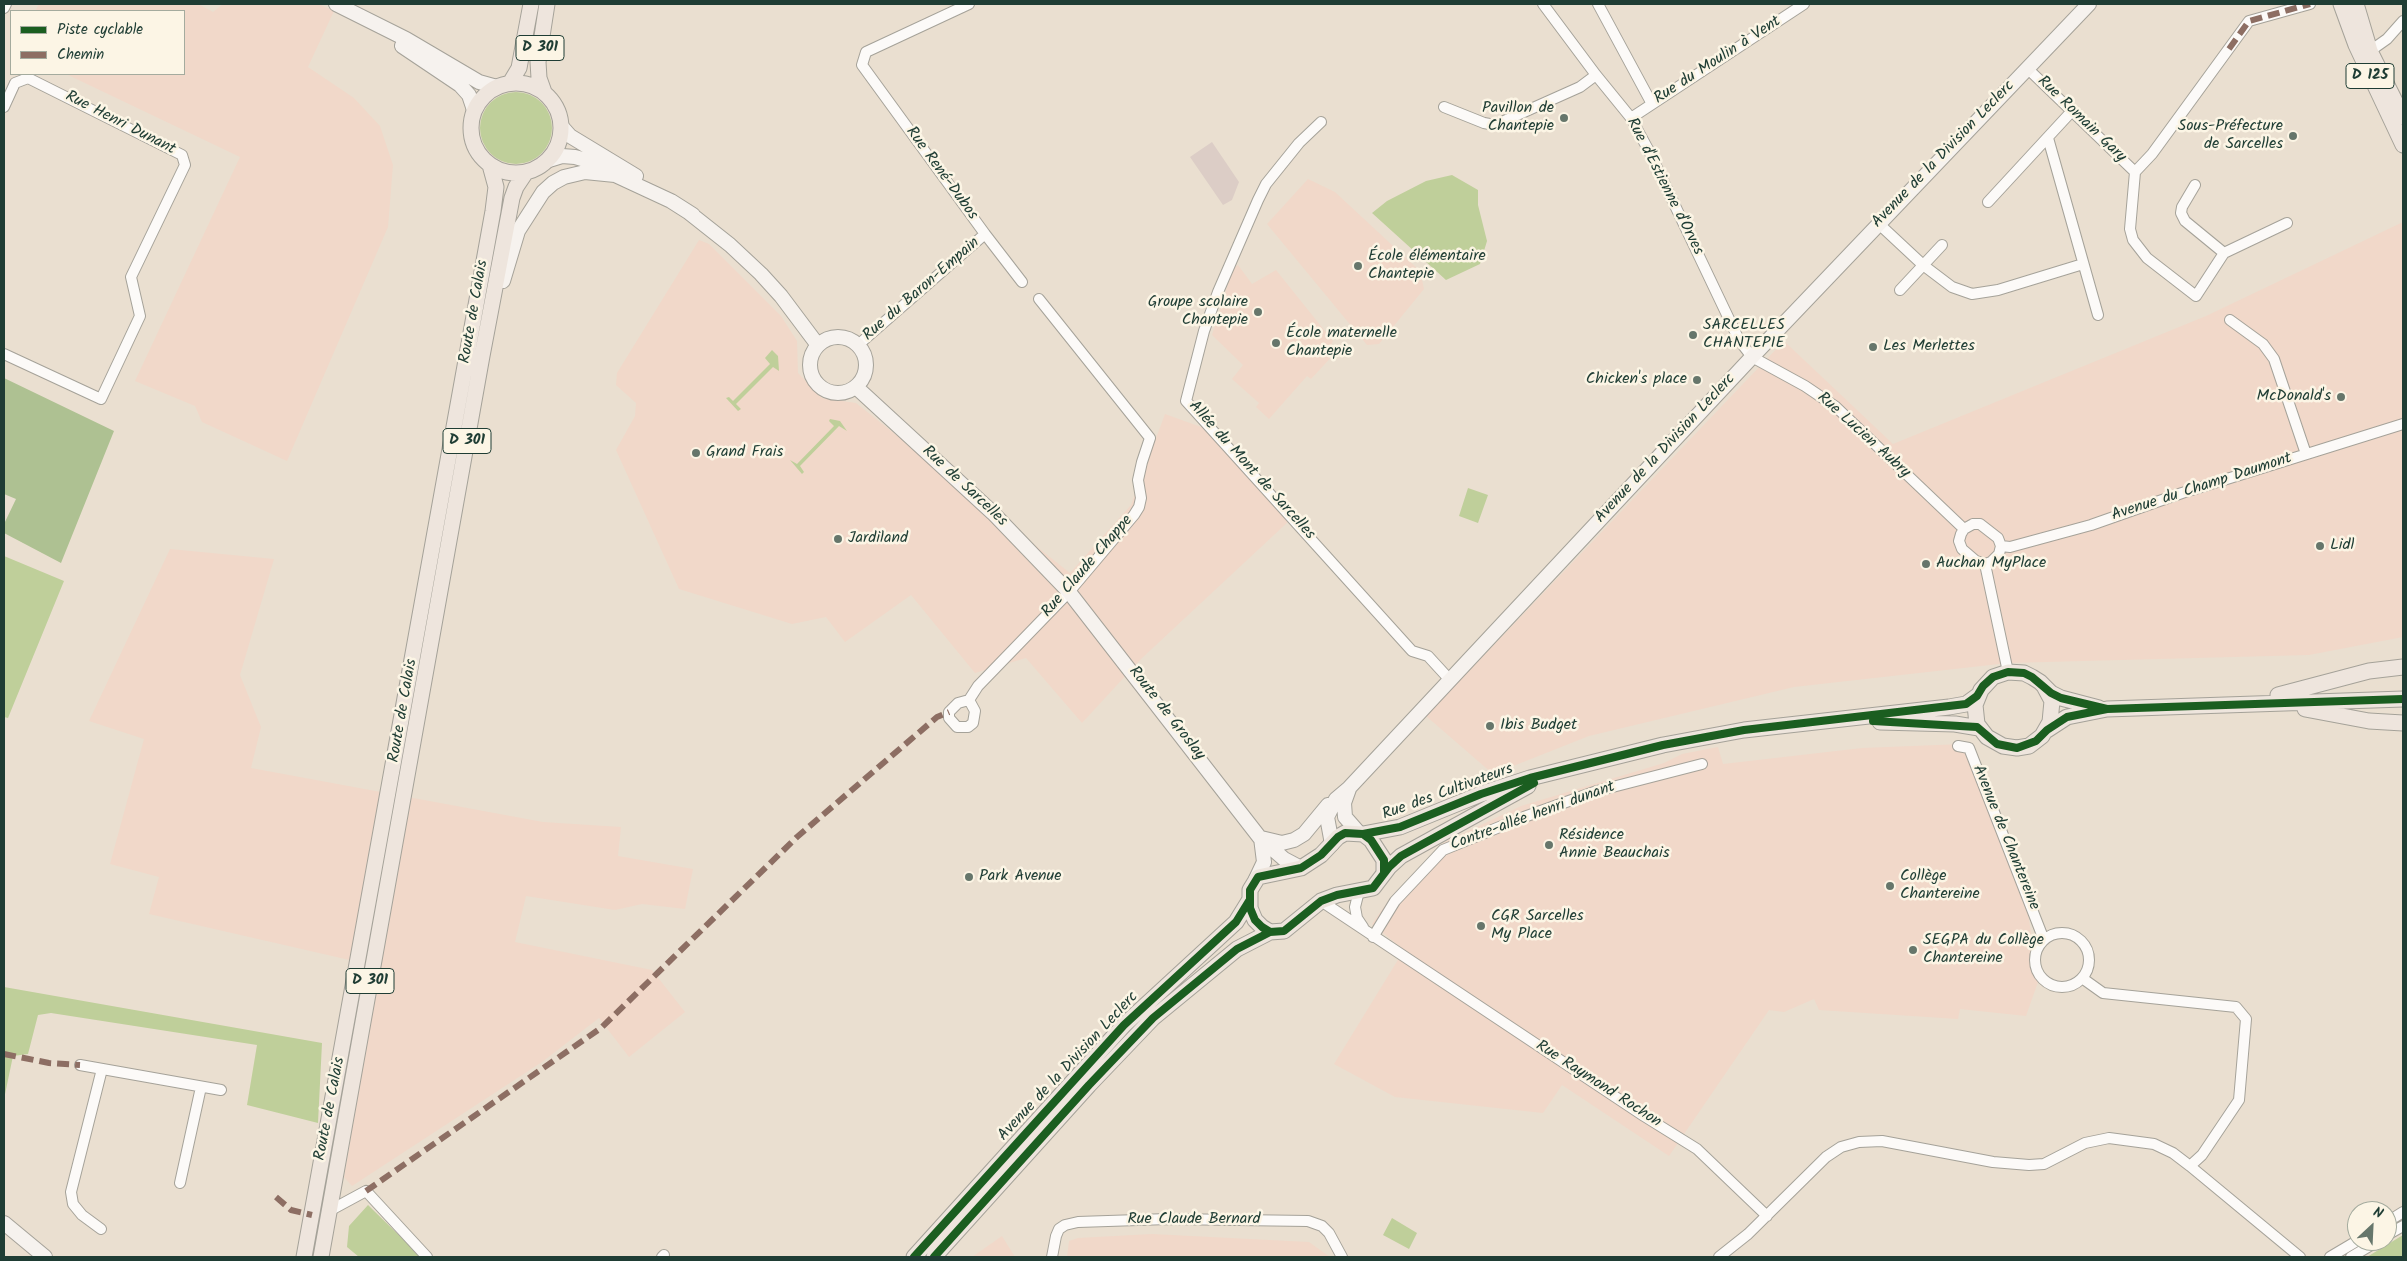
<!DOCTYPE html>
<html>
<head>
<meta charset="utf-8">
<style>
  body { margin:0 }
  #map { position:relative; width:2407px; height:1261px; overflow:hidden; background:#eadfd0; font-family:Kalam,sans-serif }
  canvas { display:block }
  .frame { position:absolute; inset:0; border:5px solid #1f3d34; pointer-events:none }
  .legend { position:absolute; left:10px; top:10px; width:175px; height:65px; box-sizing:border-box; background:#fcf5e5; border:1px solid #a4ab9e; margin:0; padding:6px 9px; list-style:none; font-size:15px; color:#1f3d34 }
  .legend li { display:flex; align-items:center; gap:10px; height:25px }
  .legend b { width:25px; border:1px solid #a4ab9e }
  .north { position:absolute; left:2347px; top:1201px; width:50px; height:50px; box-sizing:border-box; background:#fcf5e5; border:1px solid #a4ab9e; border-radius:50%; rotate:25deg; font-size:14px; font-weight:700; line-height:20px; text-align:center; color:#1f3d34 }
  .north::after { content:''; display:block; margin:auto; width:18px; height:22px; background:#66766b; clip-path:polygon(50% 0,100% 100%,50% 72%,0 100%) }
</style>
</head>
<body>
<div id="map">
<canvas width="2407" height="1261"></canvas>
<div class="frame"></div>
<ul class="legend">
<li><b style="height:6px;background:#1b5e20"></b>Piste cyclable</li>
<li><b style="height:6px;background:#8d6e63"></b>Chemin</li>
</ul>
<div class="north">N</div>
</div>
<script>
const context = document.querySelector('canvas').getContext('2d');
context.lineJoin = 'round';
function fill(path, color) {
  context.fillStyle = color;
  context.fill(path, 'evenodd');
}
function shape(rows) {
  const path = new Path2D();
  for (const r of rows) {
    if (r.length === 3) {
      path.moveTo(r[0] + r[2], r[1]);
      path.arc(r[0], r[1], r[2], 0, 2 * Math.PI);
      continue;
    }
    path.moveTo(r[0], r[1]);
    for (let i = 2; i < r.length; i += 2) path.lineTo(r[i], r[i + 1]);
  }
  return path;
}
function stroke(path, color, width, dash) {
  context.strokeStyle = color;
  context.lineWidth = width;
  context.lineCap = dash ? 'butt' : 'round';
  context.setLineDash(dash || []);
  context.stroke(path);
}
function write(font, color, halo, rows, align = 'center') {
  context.font = font + ' Kalam,sans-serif';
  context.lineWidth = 5;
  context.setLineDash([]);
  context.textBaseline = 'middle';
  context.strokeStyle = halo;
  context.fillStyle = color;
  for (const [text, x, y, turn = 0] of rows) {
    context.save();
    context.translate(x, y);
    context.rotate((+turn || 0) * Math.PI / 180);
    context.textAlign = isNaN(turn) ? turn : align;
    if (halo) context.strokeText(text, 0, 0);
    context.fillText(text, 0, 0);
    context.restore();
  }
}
const built = shape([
  [39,4,198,4,213,12,223,4,319,4,334,11,308,67,354,98,380,126,393,165,388,227,287,461,202,422,195,406,135,381,240,157,66,74,184,74,184,11,35,11],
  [1308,179,1335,192,1420,271,1424,289,1379,344,1367,345,1267,224],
  [2403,222,2403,637,2309,655,2008,663,1794,687,1589,736,1493,774,1426,716,1784,341,1893,444,2206,316],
  [699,240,709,244,781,316,797,341,798,373,822,398,856,403,1070,573,1131,505,1165,414,1215,432,1289,521,1141,659,1082,723,1026,658,975,673,911,595,845,642,826,617,792,624,679,589,616,450,635,416,636,403,616,385,617,373],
  [1238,265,1252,284,1276,270,1333,341,1331,345,1337,351,1311,379,1307,376,1269,419,1256,407,1259,403,1232,379,1243,365,1212,335,1233,268],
  [170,549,274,559,240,675,261,727,251,768,543,822,621,827,618,856,693,869,685,909,642,904,615,910,526,896,515,942,652,970,685,1012,629,1057,599,1018,542,1062,352,1186,344,1177,380,967,149,914,159,877,110,864,144,739,89,721],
  [1963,744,2027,906,2038,982,2026,1016,1960,1009,1958,1019,1819,1010,1814,999,1784,1012,1769,1010,1669,1156,1562,1085,1543,1113,1395,1097,1334,1064,1404,950,1372,924,1383,908,1443,843,1521,806,1664,763,1682,754,1718,747,1723,764,1862,748],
  [1152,1234,1309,1242,1330,1257,1067,1257,1069,1241,1078,1238],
  [1002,1236,1015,1257,972,1257]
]);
const industrial = shape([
  [1212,142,1239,182,1232,200,1223,205,1190,157]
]);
const green = shape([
  [516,128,36],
  [1452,175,1478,190,1478,205,1487,241,1480,264,1446,280,1372,213,1387,201,1426,181],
  [772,350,778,356,779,371,773,367,736,404,741,409,738,411,726,398,729,397,733,401,770,364,765,358],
  [830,419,840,421,847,431,839,426,800,466,804,472,802,474,790,460,797,464,834,426,829,421],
  [1468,488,1488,495,1478,523,1459,516],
  [4,556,64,581,8,718,4,717],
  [4,987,322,1043,318,1123,247,1105,257,1045,51,1013,38,1015,28,1054,13,1056,4,1099],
  [368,1205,412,1248,420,1257,359,1257,347,1247,349,1226],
  [1392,1218,1417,1233,1409,1249,1383,1235],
  [2403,1235,2403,1257,2367,1257]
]);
const forest = shape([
  [4,378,114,431,61,563,4,533,4,524,16,499,4,494]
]);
const street = shape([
  [969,4,866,52,862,65,985,234,1022,282],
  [1543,4,1596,75,1631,118,1649,151,1739,340,1752,357,1805,386,1836,407,1964,529],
  [1598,4,1652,104],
  [4,8,6,4],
  [2370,51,2387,39,2403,21],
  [2027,68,2135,172],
  [4,107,15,83,28,78,182,155,185,165,131,277,140,316,101,399,4,354],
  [1444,107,1484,123,1495,125,1580,87,1596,75],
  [1631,118,1804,4],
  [1321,122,1299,143,1266,184,1258,200,1218,292,1204,331,1186,401,1412,651,1428,656,1450,680],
  [2048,138,2098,315],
  [2135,172,2130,229,2133,240,2147,258,2196,296,2224,253,2287,223],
  [2135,172,2152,154,2249,21,2310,4],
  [2195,185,2182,207,2181,213,2185,221,2224,253],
  [1988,202,2072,111],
  [1879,224,1923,265,1952,287,1972,294,1998,290,2083,264],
  [1900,290,1942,245],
  [2230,320,2263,344,2274,359,2306,454],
  [858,345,985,234],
  [1973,524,1980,524,1998,538,2001,546,1999,554,1991,562,1985,564,1976,561,1962,549,1959,541,1961,534,1964,529,1973,524],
  [2001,546,2010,547,2091,525,2182,493,2403,424],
  [1985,564,2008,672],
  [969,700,958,703,949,712,949,718,957,727,968,727,973,723,975,711,969,700,978,686,1069,592,1134,515,1139,507,1141,498,1138,480,1142,462,1150,438,1039,299],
  [1958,746,1969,748,2044,940],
  [1359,891,1355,907,1357,918,1363,927],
  [1321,901,1644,1116,1697,1149,1767,1216],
  [2062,960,27],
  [1373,937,1395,901,1443,850,1524,817,1597,791,1702,764],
  [2082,978,2103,993,2236,1007,2246,1019,2239,1100,2202,1155,2190,1166,2300,1257],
  [80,1065,221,1090],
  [180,1183,201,1087],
  [329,1211,366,1191,427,1257],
  [2387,1222,2403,1212],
  [101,1229,82,1215,73,1204,71,1192,102,1069],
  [2387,1235,2403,1226],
  [662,1257,664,1255],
  [1052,1257,1056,1236,1059,1229,1065,1225,1078,1222,1168,1219,1308,1221,1322,1226,1329,1233,1342,1257],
  [1719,1257,1748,1234,1826,1157,1841,1147,1859,1142,1882,1141,1993,1162,2029,1165,2044,1164,2085,1143,2109,1138,2154,1144,2173,1153,2190,1166],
  [2330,1257,2357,1241],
  [2351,1257,2378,1241]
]);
const secondary = shape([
  [336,4,406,39,479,82,497,87],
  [402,46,460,85,469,95,474,110],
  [562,127,570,136,636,176],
  [549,160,562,156,575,157,613,168],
  [687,211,730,245,761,274,781,296,817,344],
  [503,281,518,231,543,192,553,183,564,177,585,172,615,175,671,201,693,215],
  [838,365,28],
  [856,387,993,513,1069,592,1260,838,1284,859,1301,868],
  [1349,789,1344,803,1345,817,1359,833],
  [1261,838,1282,843,1294,840,1304,834,1328,805],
  [1332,844,1327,817,1336,799,1349,788,1752,357,2089,4],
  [1256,879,1264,862,1261,838],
  [4,1223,45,1257]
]);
const primary = shape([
  [2341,4,2356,45,2403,145],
  [2356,4,2370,51,2403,117],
  [516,128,45],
  [510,83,519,68,531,4],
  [544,92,539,78,538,62,547,4],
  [2045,688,2052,701,2050,722,2042,736,2029,746,2017,748,2003,746,1987,737,1977,724,1975,705,1981,690,1993,677,2008,672,2024,673,2032,677,2040,682,2051,693,2061,698,2099,708],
  [2278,695,2369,671,2403,667],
  [2305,709,2369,721,2403,723],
  [1880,722,1955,724,1979,728],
  [2047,730,2067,717,2107,709,2403,699],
  [1363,834,1400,827,1481,794,1530,778,1663,745,1744,730,1949,707,1966,704,1977,696],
  [1384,872,1384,860,1371,840,1363,834,1345,833,1338,837,1321,855,1301,868,1258,877,1250,890,1250,908,1255,920,1262,927,1270,932,1284,931,1321,901,1337,895,1373,888,1389,867,1401,856,1528,786],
  [304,1257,493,211,496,187,490,165],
  [321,1257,482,356,512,198,516,187,526,172],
  [914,1257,1124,1025,1236,922,1249,901],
  [934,1257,1089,1085,1153,1018,1237,949,1270,932]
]);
const quiet = shape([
  [2229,49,2249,21,2310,4],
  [4,1054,49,1063,80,1065],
  [366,1191,601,1028,797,837,937,717,949,712],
  [276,1197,291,1210,312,1215]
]);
const cycleway = shape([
  [1873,721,1977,727,1997,744,2017,748,2036,741,2047,730,2067,717,2107,709,2403,699],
  [1363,834,1400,827,1481,794,1530,778,1663,745,1744,730,1966,704,1977,696,1983,686,1993,677,2008,672,2024,673,2032,677,2051,693,2061,698,2107,709],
  [1384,872,1384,860,1371,840,1363,834,1345,833,1338,837,1321,855,1301,868,1258,877,1250,890,1250,908,1255,920,1262,927,1270,932,1284,931,1321,901,1337,895,1373,888,1389,867,1401,856,1534,783],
  [914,1257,1124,1025,1236,922,1249,901],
  [934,1257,1089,1085,1153,1018,1237,949,1270,932]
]);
const markers = [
  [1564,118,5,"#66766b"],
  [2293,136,5,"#66766b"],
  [1358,266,5,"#66766b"],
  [1258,312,5,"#66766b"],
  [1693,335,5,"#66766b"],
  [1276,343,5,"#66766b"],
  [1873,347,5,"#66766b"],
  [1697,380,5,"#66766b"],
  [2341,397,5,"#66766b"],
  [696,453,5,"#66766b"],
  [838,539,5,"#66766b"],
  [2320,546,5,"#66766b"],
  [1926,564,5,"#66766b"],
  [1490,726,5,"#66766b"],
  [1549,845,5,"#66766b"],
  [969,877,5,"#66766b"],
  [1890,886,5,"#66766b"],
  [1481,926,5,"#66766b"],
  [1913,950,5,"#66766b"]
];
const shields = [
  [540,48,48],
  [2370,76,48],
  [467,441,48],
  [370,981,48]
];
const shieldNames = [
  ["D 301",540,48],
  ["D 125",2370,76],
  ["D 301",467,441],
  ["D 301",370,981]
];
const streetNames = [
  ["Rue du Moulin à Vent",1718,61,-33],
  ["Rue Romain Gary",2081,120,44],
  ["Rue Henri Dunant",120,124,27],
  ["Avenue de la Division Leclerc",1944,155,-46],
  ["Rue René-Dubos",941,174,54],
  ["Rue d'Estienne d'Orves",1664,187,63],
  ["Rue du Baron-Empain",922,290,-41],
  ["Route de Calais",475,312,-80],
  ["Rue Lucien Aubry",1863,436,42],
  ["Avenue de la Division Leclerc",1666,449,-47],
  ["Allée du Mont de Sarcelles",1251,471,48],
  ["Rue de Sarcelles",964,487,43],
  ["Avenue du Champ Daumont",2202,488,-18],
  ["Rue Claude Chappe",1088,567,-49],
  ["Route de Calais",404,711,-80],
  ["Route de Groslay",1166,714,52],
  ["Rue des Cultivateurs",1448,793,-20],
  ["Contre-allée henri dunant",1533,817,-20],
  ["Avenue de Chantereine",2005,838,68],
  ["Avenue de la Division Leclerc",1069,1067,-47],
  ["Rue Raymond Rochon",1598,1085,33],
  ["Route de Calais",331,1109,-79],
  ["Rue Claude Bernard",1194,1220]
];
const poiNames = [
  ["Pavillon de",1554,109,"right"],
  ["Chantepie",1554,127,"right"],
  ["Sous-Préfecture",2283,127,"right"],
  ["de Sarcelles",2283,145,"right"],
  ["École élémentaire",1368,257],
  ["Chantepie",1368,275],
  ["Groupe scolaire",1248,303,"right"],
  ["Chantepie",1248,321,"right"],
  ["SARCELLES",1703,326],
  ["CHANTEPIE",1703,344],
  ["École maternelle",1286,334],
  ["Chantepie",1286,352],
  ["Les Merlettes",1883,347],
  ["Chicken's place",1687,380,"right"],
  ["McDonald's",2331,397,"right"],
  ["Grand Frais",706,453],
  ["Jardiland",848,539],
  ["Lidl",2330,546],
  ["Auchan MyPlace",1936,564],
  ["Ibis Budget",1500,726],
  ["Résidence",1559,836],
  ["Annie Beauchais",1559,854],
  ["Park Avenue",979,877],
  ["Collège",1900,877],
  ["Chantereine",1900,895],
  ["CGR Sarcelles",1491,917],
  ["My Place",1491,935],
  ["SEGPA du Collège",1923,941],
  ["Chantereine",1923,959]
];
fill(built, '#f1d8c9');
fill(industrial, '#dccdc6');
fill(green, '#bfcf9a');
fill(forest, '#aec192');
stroke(street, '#a5a299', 12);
stroke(secondary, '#a5a299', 16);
stroke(primary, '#a5a299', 17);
stroke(street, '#fcfaf8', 10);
stroke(secondary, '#f6f2ee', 14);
stroke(primary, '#eee5dd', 15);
stroke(quiet, '#8d6e63', 6, [12, 6]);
stroke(cycleway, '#1b5e20', 8);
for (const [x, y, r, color] of markers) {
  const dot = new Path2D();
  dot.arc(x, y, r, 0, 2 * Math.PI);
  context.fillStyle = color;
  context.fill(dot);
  stroke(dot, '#fcf5e5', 2);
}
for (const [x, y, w] of shields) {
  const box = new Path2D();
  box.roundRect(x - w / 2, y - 12.5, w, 25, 4);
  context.fillStyle = '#fcf5e5';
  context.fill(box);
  stroke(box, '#1f3d34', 1);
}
write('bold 15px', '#1f3d34', null, shieldNames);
write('16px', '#1f3d34', '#fcf5e5', streetNames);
write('16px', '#1f3d34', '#fcf5e5', poiNames, 'left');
</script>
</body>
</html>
